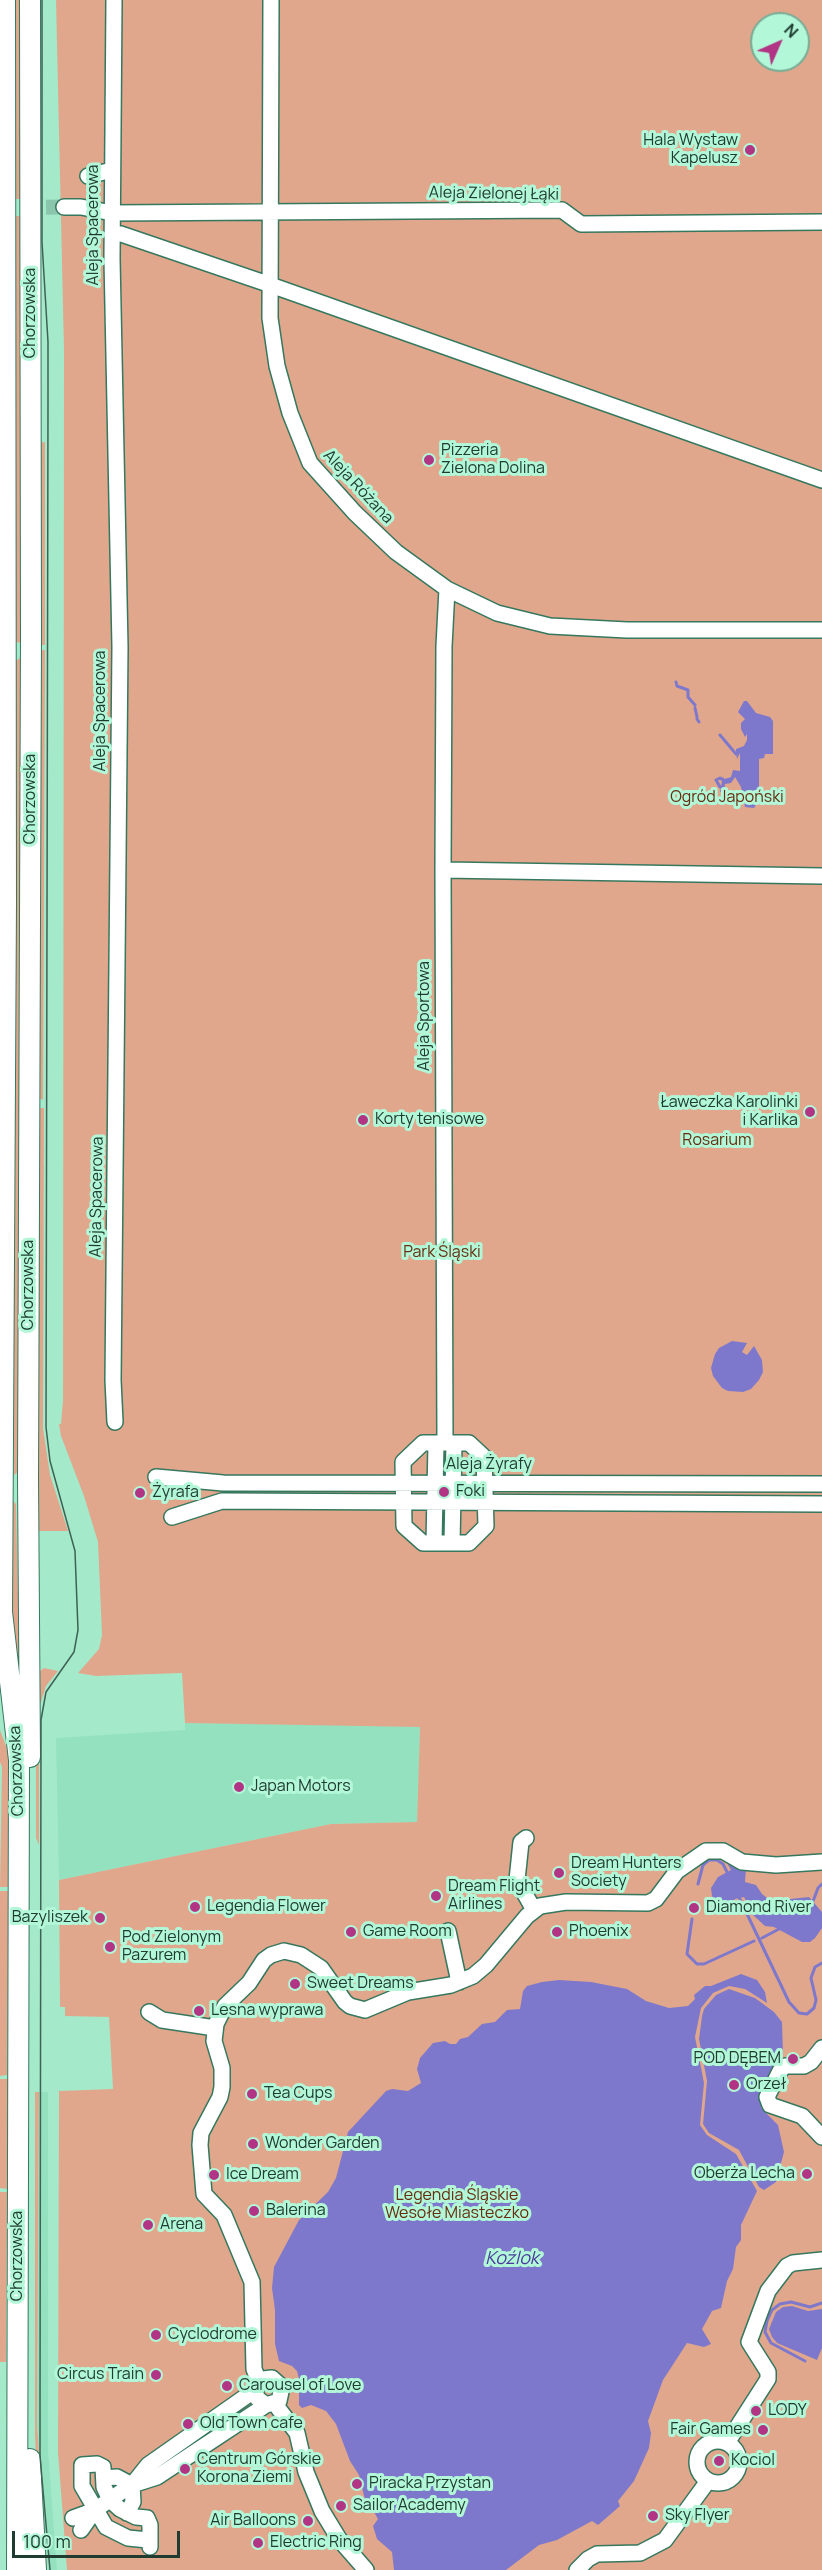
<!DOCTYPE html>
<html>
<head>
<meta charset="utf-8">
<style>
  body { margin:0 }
  #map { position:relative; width:822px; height:2570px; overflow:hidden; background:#a5e9cb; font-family:Manrope,sans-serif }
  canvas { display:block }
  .north { position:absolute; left:750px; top:12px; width:60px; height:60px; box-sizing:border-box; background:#b2f7d8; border:2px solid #78ac95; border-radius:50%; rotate:45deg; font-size:16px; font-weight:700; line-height:24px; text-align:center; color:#203c31 }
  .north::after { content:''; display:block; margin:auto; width:21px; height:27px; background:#b23585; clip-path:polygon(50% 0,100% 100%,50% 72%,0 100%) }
  .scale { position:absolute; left:12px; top:2531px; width:168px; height:27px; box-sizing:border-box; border:3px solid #203c31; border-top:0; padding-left:8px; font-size:18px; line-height:21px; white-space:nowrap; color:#203c31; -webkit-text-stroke:4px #b2f7d8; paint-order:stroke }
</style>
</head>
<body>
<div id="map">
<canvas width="822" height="2570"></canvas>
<div class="north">N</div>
<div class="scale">100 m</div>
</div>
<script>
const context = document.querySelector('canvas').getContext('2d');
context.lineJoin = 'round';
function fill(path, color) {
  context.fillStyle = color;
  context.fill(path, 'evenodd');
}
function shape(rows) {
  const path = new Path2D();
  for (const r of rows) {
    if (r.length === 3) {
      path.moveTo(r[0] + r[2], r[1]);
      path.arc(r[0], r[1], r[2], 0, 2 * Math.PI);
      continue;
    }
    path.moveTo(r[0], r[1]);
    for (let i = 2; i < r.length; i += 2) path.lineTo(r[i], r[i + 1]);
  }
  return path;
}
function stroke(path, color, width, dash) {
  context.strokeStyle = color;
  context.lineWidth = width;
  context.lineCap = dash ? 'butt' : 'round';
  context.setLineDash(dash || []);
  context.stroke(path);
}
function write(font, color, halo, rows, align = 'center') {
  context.font = font + ' Manrope,sans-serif';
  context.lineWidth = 6;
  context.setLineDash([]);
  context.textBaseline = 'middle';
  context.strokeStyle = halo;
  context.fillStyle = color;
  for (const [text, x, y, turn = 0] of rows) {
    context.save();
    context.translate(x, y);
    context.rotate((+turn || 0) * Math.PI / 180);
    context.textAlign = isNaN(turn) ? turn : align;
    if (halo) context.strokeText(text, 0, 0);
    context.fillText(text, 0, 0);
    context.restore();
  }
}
const built = shape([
  [185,1723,420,1726,417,1822,331,1824,59,1880,56,1738,185,1730],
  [39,2092,48,2092,48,2450,57,2570,48,2570,37,2425]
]);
const green = shape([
  [14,0,20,0,24,199,12,199],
  [56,0,822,0,822,2570,67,2570,58,2452,59,2091,113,2089,109,2017,65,2016,65,2007,60,2007,59,1880,331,1824,417,1822,420,1727,185,1723,182,1673,96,1676,78,1673,99,1649,102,1635,98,1542,84,1496,61,1436,59,1424,61,1424,63,1400,64,351],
  [762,24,798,24,798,60,762,60],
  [12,216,24,216,22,642,20,643,14,641],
  [45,442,45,645,40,645,37,443],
  [40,650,45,650,45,669,43,1100,36,1097],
  [20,658,22,659,19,1471,14,1475,14,662],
  [40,1108,44,1108,43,1428,50,1475,68,1531,34,1531,36,1111],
  [13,1501,16,1504,20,1690,11,1645],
  [44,1668,58,1671,46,1686,39,1708,39,1845,36,1838,36,1674],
  [0,1730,9,1754,9,1887,0,1887,2,1767,0,1762],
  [0,1891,9,1891,7,2075,0,2076],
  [0,2079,8,2079,8,2189,0,2188],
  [35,2092,39,2092,37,2425,47,2570,41,2570,35,2435],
  [0,2192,7,2192,6,2362,0,2362]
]);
const water = shape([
  [744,701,747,701,756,713,770,717,773,721,773,754,765,754,764,758,759,759,759,800,754,808,745,807,741,787,735,777,731,783,725,784,724,791,720,792,723,776,724,779,728,778,731,777,733,770,740,771,740,753,737,759,736,752,736,749,744,746,747,740,747,734,745,737,741,729,741,723,745,719,738,712],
  [732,1341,747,1343,742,1352,747,1355,754,1346,762,1360,763,1372,759,1380,751,1389,743,1392,728,1391,722,1388,713,1376,711,1368,715,1354,719,1348],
  [727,1863,746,1868,745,1882,756,1885,762,1894,771,1901,809,1897,822,1912,822,1928,815,1938,810,1942,802,1942,774,1927,765,1926,753,1915,744,1897,735,1899,728,1907,718,1905,712,1896,711,1888,718,1877,731,1870],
  [741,1974,757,1980,765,1992,767,2003,745,1989,729,1986,713,1993,701,2008,695,2037,704,2083,700,2125,707,2135,736,2154,757,2191,741,2225,741,2240,736,2247,733,2269,727,2281,721,2308,712,2311,702,2329,711,2344,704,2347,687,2343,663,2380,648,2421,651,2433,649,2448,634,2481,618,2501,620,2506,598,2525,592,2521,557,2540,539,2545,506,2570,394,2570,392,2552,377,2539,373,2526,378,2519,374,2512,368,2512,359,2475,350,2461,336,2424,326,2411,311,2405,302,2408,299,2405,299,2379,297,2371,292,2366,279,2361,275,2344,275,2310,272,2288,274,2267,299,2220,328,2192,336,2178,348,2132,386,2091,392,2089,408,2091,421,2083,417,2069,420,2058,433,2043,445,2041,450,2044,456,2044,460,2039,468,2037,482,2024,495,2022,507,2010,520,2009,523,1991,527,1986,542,1982,559,1980,591,1982,627,1989,646,2001,669,2008,688,2006,695,1999,694,1995,705,1986,711,1986],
  [729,1989,755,1998,774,2012,782,2022,783,2054,768,2076,760,2100,762,2109,778,2125,784,2152,776,2182,764,2190,759,2187,739,2150,709,2133,703,2124,707,2081,699,2039,702,2016,704,2009,716,1995],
  [792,2306,808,2311,822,2309,822,2348,817,2360,777,2343,772,2337,769,2329,776,2312,783,2307]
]);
const stream = shape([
  [676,682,677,686,688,690,688,697,695,705],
  [695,708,697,717],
  [697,719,699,722],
  [720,735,736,754],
  [720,787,716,780,720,778,723,780],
  [698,1884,703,1865,709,1860,717,1860,723,1864,729,1876],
  [738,1895,789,2002,799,2013,807,2014,814,2008,816,2000,811,1978,815,1967,822,1963],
  [812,1904,818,1888,822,1884],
  [692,1919,687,1954,697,1964,704,1964,754,1941],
  [762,1938,779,1929],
  [805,2361,771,2343,765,2332,767,2321,772,2310,780,2304,791,2302,810,2307,822,2303]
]);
const minorTunnel = shape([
  [0,208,64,207]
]);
const minor = shape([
  [114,0,112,259,120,647,113,1380,115,1422],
  [271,0,270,318,277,366,290,413,310,463,355,513,396,552,447,589,497,613,550,626,627,630,822,630],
  [88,176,112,170],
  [64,207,81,207,112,213,562,210,581,224,822,222],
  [112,233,121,234,262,282,822,480],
  [443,870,822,876],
  [423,1443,469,1443,484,1457,486,1526,469,1543,423,1543,404,1526,403,1462,423,1443],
  [445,1443,443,870,444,646,447,589],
  [156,1477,223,1483,822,1484],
  [172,1517,222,1501,822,1504],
  [434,1543,436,1443],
  [452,1543,454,1443],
  [526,1838,521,1842,517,1880,534,1910],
  [448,1931,459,1982],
  [149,2012,162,2020,215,2028],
  [822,2048,811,2062,804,2066,785,2066,780,2071,767,2097,770,2105,802,2116,822,2137],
  [259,2382,254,2369,252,2282,224,2215,204,2194,200,2145,201,2133,220,2097,222,2087,222,2068,214,2041,216,2024,225,2006,249,1983,264,1960,271,1955,284,1951,301,1955,321,1968,345,2002,350,2006,365,2010,408,1992,451,1985,473,1976,486,1965,527,1916,540,1906,566,1902,648,1903,656,1899,677,1871,706,1851,723,1851,742,1862,776,1865,822,1862],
  [275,2404,297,2433,306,2472,322,2511,339,2539,366,2570],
  [718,2462,21],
  [727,2443,768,2379,768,2372,749,2342,768,2291,787,2266,793,2263,822,2260],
  [104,2478,117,2477,132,2485,157,2477,266,2405,279,2401,282,2387,272,2378,263,2379,255,2390,257,2398,266,2405],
  [127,2513,133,2502,132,2485],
  [73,2518,95,2510,121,2492,132,2485,148,2465,255,2390],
  [81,2530,95,2510],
  [148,2540,128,2538,106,2527,82,2486,82,2465,97,2464,103,2467,104,2487,110,2500,120,2509,136,2517,147,2518,150,2525,150,2547],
  [577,2570,588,2559,597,2554,640,2553,665,2540,708,2481]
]);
const major = shape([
  [5,0,6,902,2,1612,19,1760,17,2570],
  [30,0,31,637,28,1478,30,1757],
  [30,2459,36,2570]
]);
const tram = shape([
  [42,0,42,242,48,342,48,400,46,1427,50,1461,75,1551,78,1630,74,1652,46,1692,41,1720,40,2403,40,2456,50,2570]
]);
const markers = [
  [750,150,6,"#b23585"],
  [429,460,6,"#b23585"],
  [810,1112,6,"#b23585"],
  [363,1120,6,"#b23585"],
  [444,1492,6,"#b23585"],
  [140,1493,6,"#b23585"],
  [239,1787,6,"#b23585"],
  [559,1873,6,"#b23585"],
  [436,1896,6,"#b23585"],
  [195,1907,6,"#b23585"],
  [694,1908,6,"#b23585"],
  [100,1918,6,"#b23585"],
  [351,1932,6,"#b23585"],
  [557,1932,6,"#b23585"],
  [110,1947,6,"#b23585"],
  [295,1984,6,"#b23585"],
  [199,2011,6,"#b23585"],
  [793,2059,6,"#b23585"],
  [734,2085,6,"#b23585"],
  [252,2094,6,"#b23585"],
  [253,2144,6,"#b23585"],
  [807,2174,6,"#b23585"],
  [214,2175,6,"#b23585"],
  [254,2211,6,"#b23585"],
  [148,2225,6,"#b23585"],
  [156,2335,6,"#b23585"],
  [156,2375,6,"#b23585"],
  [227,2386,6,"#b23585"],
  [756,2411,6,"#b23585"],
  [188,2424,6,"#b23585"],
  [763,2430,6,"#b23585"],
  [719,2461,6,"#b23585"],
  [185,2469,6,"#b23585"],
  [357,2484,6,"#b23585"],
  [341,2506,6,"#b23585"],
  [653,2516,6,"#b23585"],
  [308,2521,6,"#b23585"],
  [258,2543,6,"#b23585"]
];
const poiNames = [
  ["Hala Wystaw",738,141,"right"],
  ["Kapelusz",738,159,"right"],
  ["Pizzeria",441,451],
  ["Zielona Dolina",441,469],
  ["Ławeczka Karolinki",798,1103,"right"],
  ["i Karlika",798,1121,"right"],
  ["Korty tenisowe",375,1120],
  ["Foki",456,1492],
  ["Żyrafa",152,1493],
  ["Japan Motors",251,1787],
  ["Dream Hunters",571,1864],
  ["Society",571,1882],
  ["Dream Flight",448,1887],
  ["Airlines",448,1905],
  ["Legendia Flower",207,1907],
  ["Diamond River",706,1908],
  ["Bazyliszek",88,1918,"right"],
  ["Game Room",363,1932],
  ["Phoenix",569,1932],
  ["Pod Zielonym",122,1938],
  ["Pazurem",122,1956],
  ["Sweet Dreams",307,1984],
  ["Lesna wyprawa",211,2011],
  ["POD DĘBEM",781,2059,"right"],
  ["Orzeł",746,2085],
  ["Tea Cups",264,2094],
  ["Wonder Garden",265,2144],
  ["Oberża Lecha",795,2174,"right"],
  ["Ice Dream",226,2175],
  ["Balerina",266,2211],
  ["Arena",160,2225],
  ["Cyclodrome",168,2335],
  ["Circus Train",144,2375,"right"],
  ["Carousel of Love",239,2386],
  ["LODY",768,2411],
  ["Old Town cafe",200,2424],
  ["Fair Games",751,2430,"right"],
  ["Centrum Górskie",197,2460],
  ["Korona Ziemi",197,2478],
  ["Kociol",731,2461],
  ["Piracka Przystan",369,2484],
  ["Sailor Academy",353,2506],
  ["Sky Flyer",665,2516],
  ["Air Balloons",296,2521,"right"],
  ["Electric Ring",270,2543]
];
const streetNames = [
  ["Aleja Zielonej Łąki",494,194,1],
  ["Aleja Spacerowa",94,225,-90],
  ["Chorzowska",31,313,-90],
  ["Aleja Różana",358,487,47],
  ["Aleja Spacerowa",101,711,-90],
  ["Chorzowska",31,799,-90],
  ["Aleja Sportowa",425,1016,-90],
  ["Aleja Spacerowa",97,1197,-89],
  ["Chorzowska",29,1285,-90],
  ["Aleja Żyrafy",489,1465],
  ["Chorzowska",17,1771,-92],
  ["Chorzowska",18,2256,-90]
];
const parkNames = [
  ["Ogród Japoński",727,798],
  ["Rosarium",717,1141],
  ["Park Śląski",442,1253],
  ["Legendia Śląskie",457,2196],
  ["Wesołe Miasteczko",457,2214]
];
const waterNames = [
  ["Koźlok",512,2259]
];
fill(built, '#94e1bf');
fill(green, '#e1a78c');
fill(water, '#7e78cc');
stroke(stream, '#7e78cc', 3);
stroke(minorTunnel, '#8ac6ac', 15, [15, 8]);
stroke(minor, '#35785e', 18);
stroke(major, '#35785e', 22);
stroke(minor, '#fff', 15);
stroke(major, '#fff', 20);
stroke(tram, '#3e6253', 1.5);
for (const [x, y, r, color] of markers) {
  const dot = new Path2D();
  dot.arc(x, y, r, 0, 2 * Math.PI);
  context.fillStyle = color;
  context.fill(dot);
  stroke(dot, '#b2f7d8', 2);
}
write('16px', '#203c31', '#b2f7d8', poiNames, 'left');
write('16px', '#203c31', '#b2f7d8', streetNames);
write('16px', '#672d0e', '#b2f7d8', parkNames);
write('italic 18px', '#4a3a9e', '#b2f7d8', waterNames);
</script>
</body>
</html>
